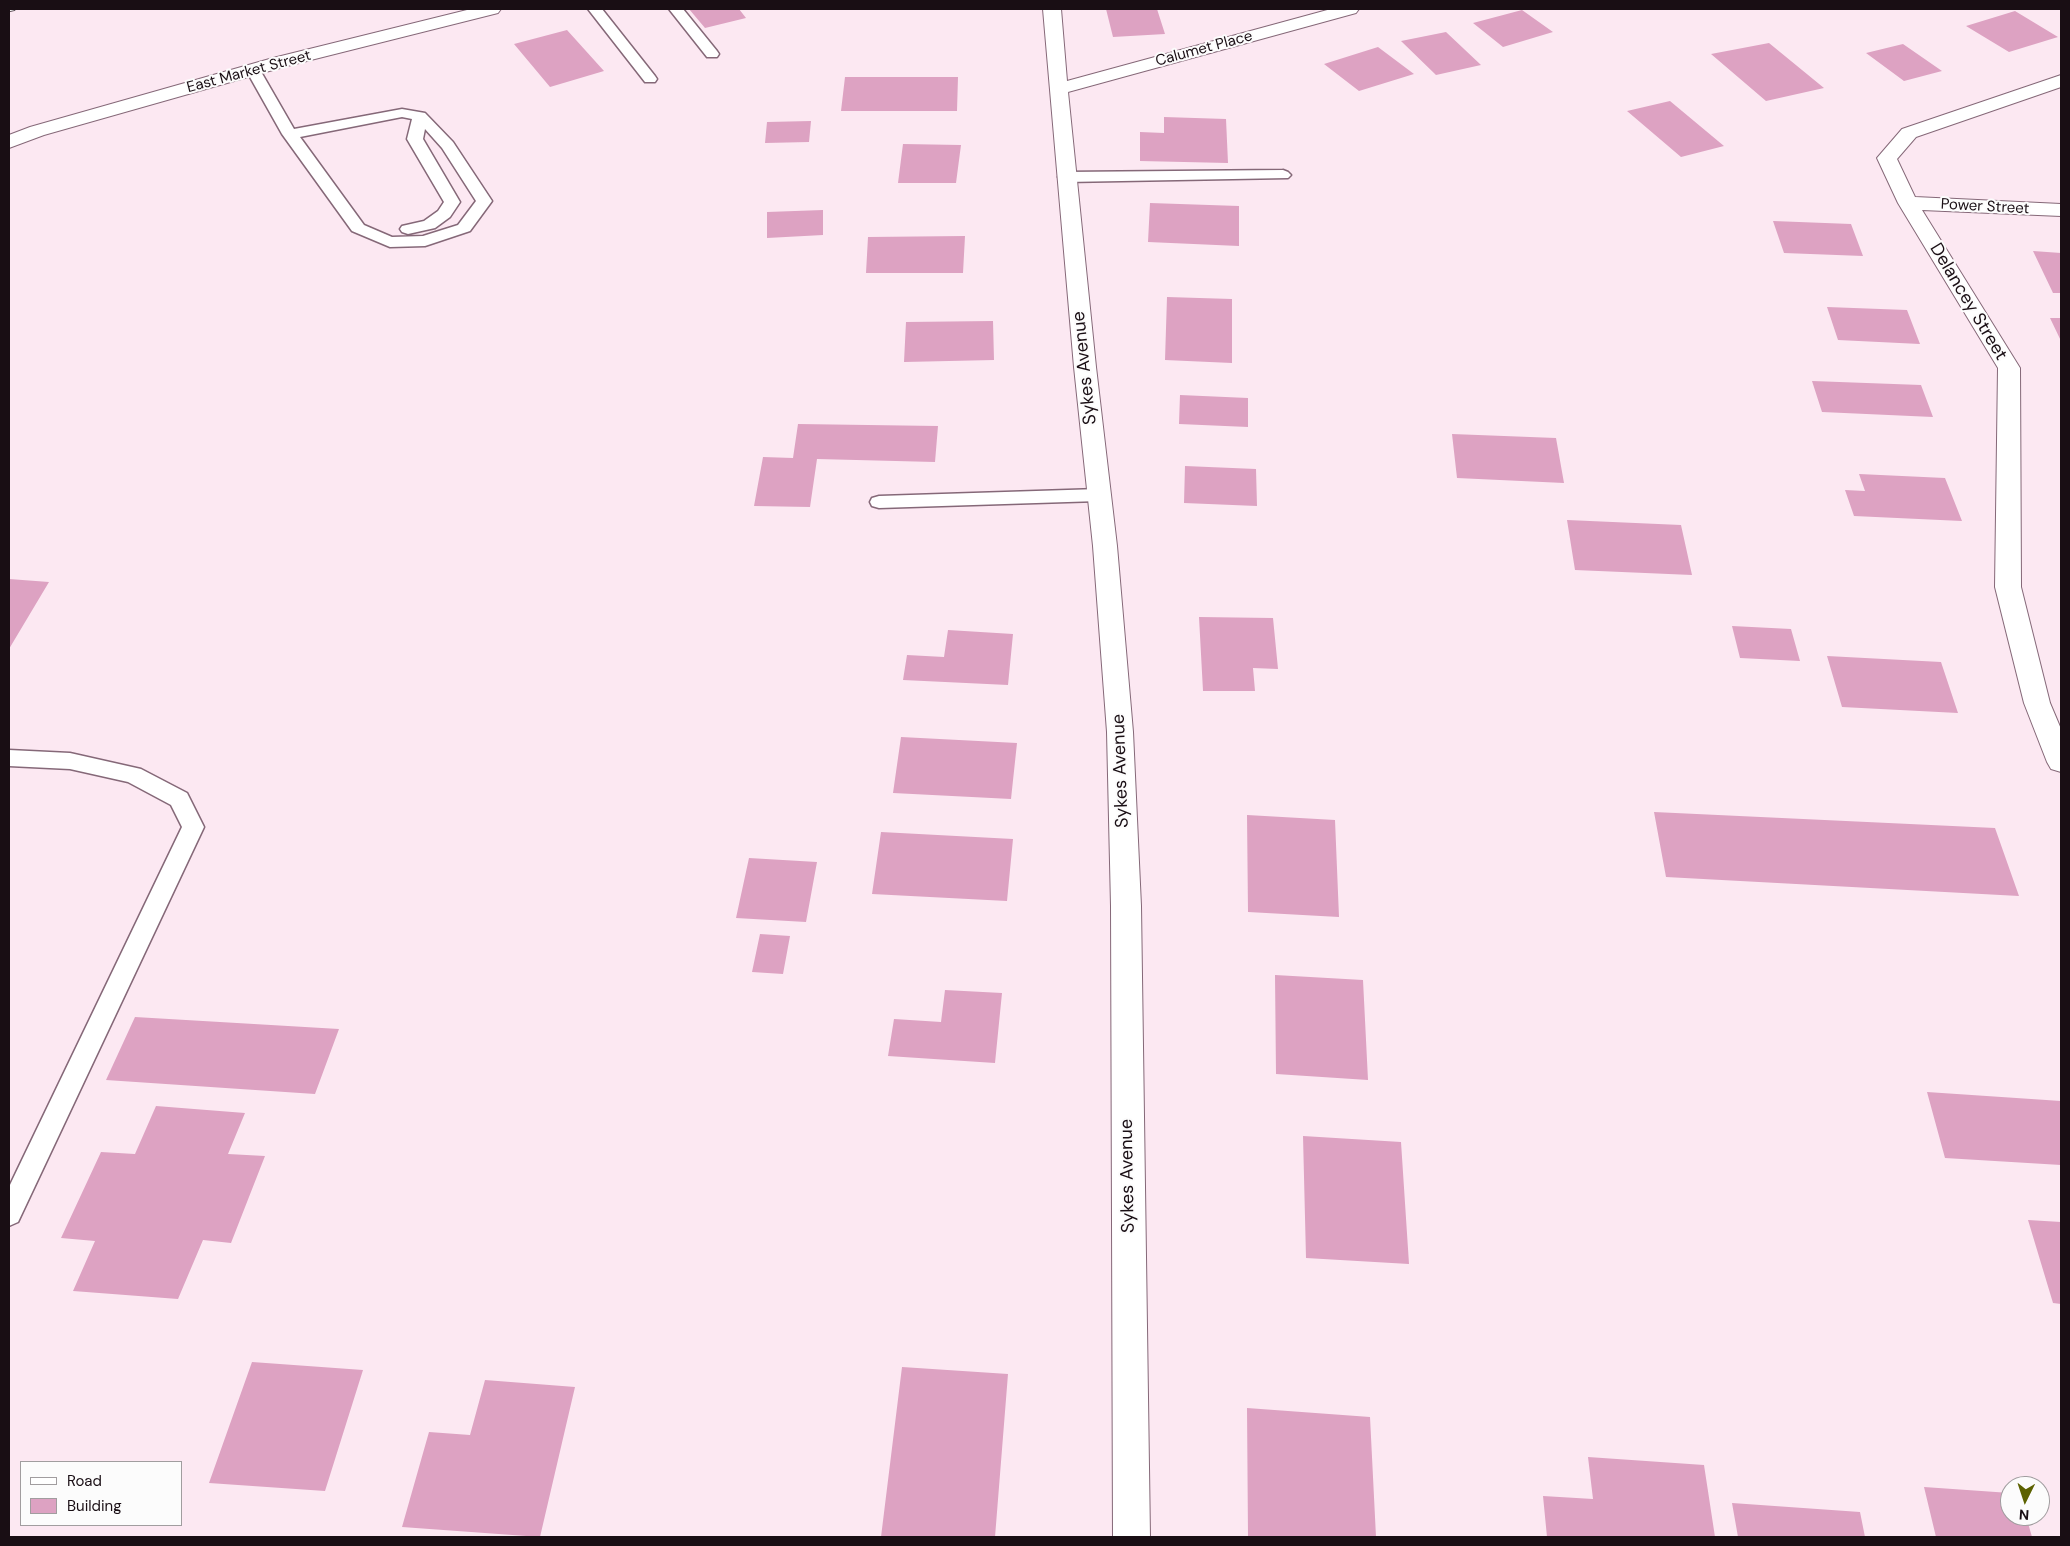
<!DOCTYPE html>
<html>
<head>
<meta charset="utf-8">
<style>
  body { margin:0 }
  #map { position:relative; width:2070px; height:1546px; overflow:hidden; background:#fce8f2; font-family:"DM Sans",sans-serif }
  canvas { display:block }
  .frame { position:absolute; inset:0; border:10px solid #190e14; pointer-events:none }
  .legend { position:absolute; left:20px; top:1461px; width:162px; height:65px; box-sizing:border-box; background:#fcfcfc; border:1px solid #a19d9f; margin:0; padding:6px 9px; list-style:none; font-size:15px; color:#190e14 }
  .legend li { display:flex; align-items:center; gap:10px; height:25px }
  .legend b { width:25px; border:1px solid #a19d9f }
  .north { position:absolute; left:2000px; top:1476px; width:50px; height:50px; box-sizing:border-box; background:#fcfcfc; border:1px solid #a19d9f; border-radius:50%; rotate:184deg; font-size:14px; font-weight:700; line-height:20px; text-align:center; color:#190e14 }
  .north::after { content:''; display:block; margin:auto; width:18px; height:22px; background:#5c6200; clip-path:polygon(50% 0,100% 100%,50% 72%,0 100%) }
</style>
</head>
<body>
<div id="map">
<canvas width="2070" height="1546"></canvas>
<div class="frame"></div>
<ul class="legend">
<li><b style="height:6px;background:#fff"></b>Road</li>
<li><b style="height:14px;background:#dda2c2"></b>Building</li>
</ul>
<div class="north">N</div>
</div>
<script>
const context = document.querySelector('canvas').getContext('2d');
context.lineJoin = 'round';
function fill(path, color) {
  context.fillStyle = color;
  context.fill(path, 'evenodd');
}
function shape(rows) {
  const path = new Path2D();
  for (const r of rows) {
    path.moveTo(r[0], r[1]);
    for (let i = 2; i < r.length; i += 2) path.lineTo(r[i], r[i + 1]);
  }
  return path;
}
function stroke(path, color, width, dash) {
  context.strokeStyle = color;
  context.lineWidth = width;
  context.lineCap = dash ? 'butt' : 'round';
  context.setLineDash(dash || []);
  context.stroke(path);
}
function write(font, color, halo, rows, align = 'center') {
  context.font = font + ' "DM Sans",sans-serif';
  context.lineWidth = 4;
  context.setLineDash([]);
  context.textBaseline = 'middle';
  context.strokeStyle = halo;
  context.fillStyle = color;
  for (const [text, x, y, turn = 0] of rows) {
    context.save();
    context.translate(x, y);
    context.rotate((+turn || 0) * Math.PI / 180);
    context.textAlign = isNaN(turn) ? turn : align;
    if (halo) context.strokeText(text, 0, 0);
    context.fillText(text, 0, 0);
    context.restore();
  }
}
const building = shape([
  [689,9,739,9,746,18,705,28],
  [1106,9,1157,9,1165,34,1113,37],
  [1522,10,1553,32,1503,47,1473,23],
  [2015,11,2058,37,2009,52,1966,26],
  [567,30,604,71,550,87,514,44],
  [1446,32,1481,65,1436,75,1401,41],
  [1769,43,1824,88,1766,101,1711,54],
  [1903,44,1942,71,1904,81,1866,53],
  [1378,47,1414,74,1359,91,1324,64],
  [845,77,958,77,957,111,841,111],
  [1670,101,1724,146,1681,157,1627,111],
  [1164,117,1226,119,1228,163,1140,161,1140,132,1164,133],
  [811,121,809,142,765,143,767,122],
  [903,144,961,145,956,183,898,183],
  [1150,203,1239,206,1239,246,1148,242],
  [823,210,823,235,767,238,767,212],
  [1773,221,1851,224,1863,256,1784,253],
  [965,236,963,273,866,273,868,237],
  [2033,251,2061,253,2061,293,2053,293],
  [1167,297,1232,299,1232,363,1165,360],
  [1827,307,1907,310,1920,344,1838,340],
  [2050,318,2061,318,2061,341],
  [993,321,994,360,904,362,906,322],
  [1812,381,1921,385,1933,417,1822,412],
  [1180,395,1248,398,1248,427,1179,424],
  [798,424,938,426,935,462,817,459,810,507,754,506,763,457,793,458],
  [1452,434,1556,438,1564,483,1457,478],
  [1185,466,1256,469,1257,506,1184,503],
  [1859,474,1945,478,1962,521,1854,516,1845,490,1865,491],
  [1567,520,1681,525,1692,575,1575,570],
  [9,579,49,582,9,649],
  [1199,617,1273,618,1278,669,1253,668,1255,691,1203,691],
  [1732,626,1791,629,1800,661,1740,658],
  [948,630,1013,634,1008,685,903,680,907,655,944,657],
  [1827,656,1941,662,1958,713,1842,707],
  [901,737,1017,743,1011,799,893,793],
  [1654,812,1995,828,2019,896,1666,877],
  [1247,815,1335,820,1339,917,1248,912],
  [881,832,1013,839,1007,901,872,894],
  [749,858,817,862,806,922,736,918],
  [760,934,790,936,783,974,752,972],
  [1275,975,1363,980,1368,1080,1276,1074],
  [945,990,1002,993,995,1063,888,1056,894,1019,941,1022],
  [135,1017,339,1029,315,1094,106,1080],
  [1927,1092,2061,1101,2061,1165,1945,1158],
  [156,1106,245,1113,228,1154,265,1156,231,1243,203,1240,178,1299,73,1291,95,1241,61,1238,101,1152,135,1154],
  [1303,1136,1401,1142,1409,1264,1306,1258],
  [2028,1220,2061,1222,2061,1304,2053,1303],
  [252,1362,363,1370,325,1491,209,1483],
  [902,1367,1008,1374,995,1537,881,1537],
  [485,1380,575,1387,540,1537,402,1527,429,1432,470,1435],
  [1247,1408,1370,1417,1376,1537,1248,1537],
  [1588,1457,1704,1465,1715,1537,1547,1537,1543,1496,1593,1499],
  [1924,1487,2010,1493,2010,1516,2026,1516,2032,1537,1936,1537],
  [1732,1503,1860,1512,1865,1537,1738,1537]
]);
const lane = shape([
  [588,9,602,9,655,76,657,79,655,82,645,82,588,9],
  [669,9,683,9,717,51,719,54,717,57,707,57,669,9],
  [253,66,258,67,260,70,294,129,402,109,425,113,453,142,492,201,470,231,425,246,390,247,352,231,282,134,246,70,248,67,253,66],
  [402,117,412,119,407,139,444,202,438,211,424,221,402,226,400,229,402,232,408,234,435,228,450,217,460,202,423,139,425,129,442,148,476,201,458,225,423,236,392,237,364,225,300,137,402,117],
  [1283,170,1288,172,1291,175,1288,178,1066,182,1061,180,1058,177,1061,174,1066,172,1283,170],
  [1099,489,1106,491,1108,495,1106,499,1099,501,879,508,872,506,870,502,872,498,879,496,1099,489],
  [9,750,70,753,141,769,187,793,204,827,18,1222,9,1226,9,1187,182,827,171,805,128,782,70,769,9,766,9,750]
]);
const street = shape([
  [1043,9,1061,9,1067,81,1331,9,1359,9,1356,13,1068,92,1096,367,1117,546,1133,732,1141,906,1150,1537,1113,1537,1111,906,1107,732,1093,546,1074,367,1043,9],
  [2061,75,2061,87,1916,137,1897,159,1915,197,2061,204,2061,216,1922,210,2020,368,2021,587,2050,703,2061,729,2061,772,2051,769,2047,762,2024,703,1995,587,1998,368,1898,203,1877,158,1902,129,2061,75]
]);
const secondary = shape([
  [471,9,501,9,498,13,287,66,44,135,9,148,9,135,30,127,273,58,471,9]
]);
const rail = shape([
  [9,10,14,9]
]);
const farStreetnames = [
  ["Calumet Place",1204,49,-15],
  ["East Market Street",249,72,-15],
  ["Power Street",1985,207,3]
];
const streetNames = [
  ["Delancey Street",1968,302,59],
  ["Sykes Avenue",1085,368,-96],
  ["Sykes Avenue",1121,771,-92],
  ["Sykes Avenue",1128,1176,-91]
];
fill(building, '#dda2c2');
stroke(lane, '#856878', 3);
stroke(street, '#856878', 2);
stroke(secondary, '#856878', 2);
fill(lane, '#fff');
fill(street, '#fff');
fill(secondary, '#fff');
stroke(rail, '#3d3138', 4);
stroke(rail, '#fcfcfc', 2.5, [8]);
write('15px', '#190e14', '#fcfcfc', farStreetnames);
write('18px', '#190e14', '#fcfcfc', streetNames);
</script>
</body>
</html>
